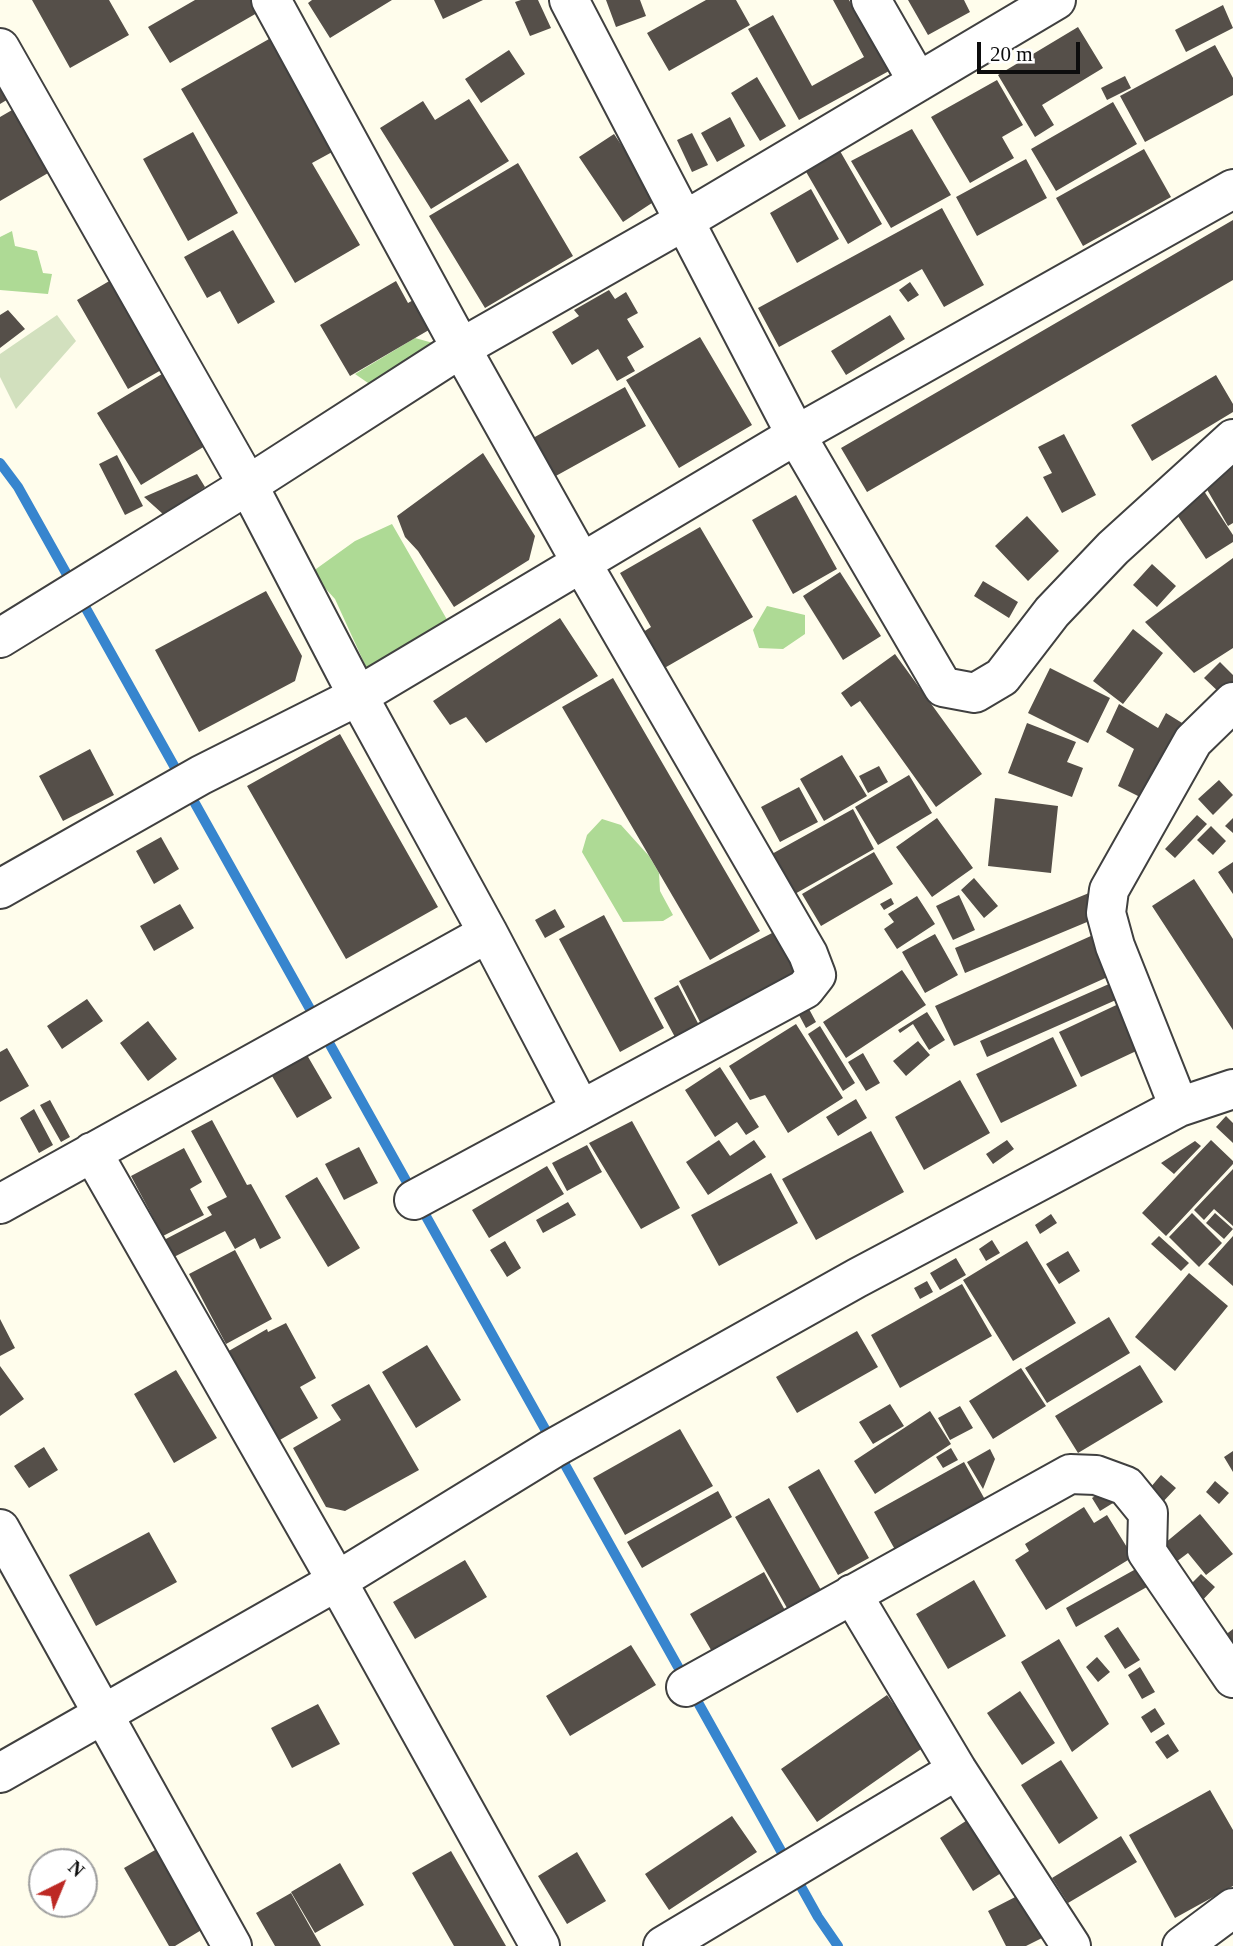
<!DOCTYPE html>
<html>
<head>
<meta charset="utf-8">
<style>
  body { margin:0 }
  #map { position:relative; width:1233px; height:1946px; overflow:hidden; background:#fffdec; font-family:Georgia,serif }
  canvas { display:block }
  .north { position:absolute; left:28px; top:1848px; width:70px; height:70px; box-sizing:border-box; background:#fff; border:2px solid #9e9e9e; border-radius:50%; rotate:43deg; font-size:19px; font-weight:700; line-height:28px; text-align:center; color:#0d0d0d }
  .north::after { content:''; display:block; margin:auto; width:24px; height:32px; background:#bd2924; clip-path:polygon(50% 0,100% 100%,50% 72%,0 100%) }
  .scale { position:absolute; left:977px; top:42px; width:103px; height:32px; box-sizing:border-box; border:4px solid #0d0d0d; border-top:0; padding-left:9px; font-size:21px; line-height:24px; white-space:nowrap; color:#0d0d0d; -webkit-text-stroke:5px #fff; paint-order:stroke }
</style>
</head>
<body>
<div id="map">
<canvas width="1233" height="1946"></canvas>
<div class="north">N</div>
<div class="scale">20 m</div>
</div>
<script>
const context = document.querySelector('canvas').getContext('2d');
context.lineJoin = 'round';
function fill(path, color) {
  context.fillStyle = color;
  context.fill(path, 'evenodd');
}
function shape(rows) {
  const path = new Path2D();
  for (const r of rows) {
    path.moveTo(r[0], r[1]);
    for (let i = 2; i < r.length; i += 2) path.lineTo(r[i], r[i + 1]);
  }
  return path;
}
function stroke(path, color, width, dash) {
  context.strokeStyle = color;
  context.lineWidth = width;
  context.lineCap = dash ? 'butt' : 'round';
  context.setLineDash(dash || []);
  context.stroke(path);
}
const forest = shape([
  [12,231,15,246,37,251,43,273,52,274,48,294,0,290,0,237],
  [415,338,433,343,426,355,371,385,355,374],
  [392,524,457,637,372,680,335,599,314,576,316,569,355,541],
  [767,606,805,615,805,634,783,649,759,648,753,630],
  [602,819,621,825,649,856,659,873,660,891,673,915,663,921,623,922,582,852,587,835]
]);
const cemetery = shape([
  [57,315,76,341,16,409,0,377,0,354]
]);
const stream = shape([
  [0,463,18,487,818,1917,838,1946]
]);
const building = shape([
  [32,0,109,0,129,35,70,68],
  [195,0,250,0,257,13,170,63,148,27],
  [312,0,392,0,330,38,308,3],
  [434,0,483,0,443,19],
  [521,0,538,0,551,28,530,36,515,2],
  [606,0,640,0,646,16,616,27],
  [706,0,736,0,750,25,669,71,647,33],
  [833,0,849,0,889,71,799,120,748,29,773,15,812,86,864,57],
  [908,0,964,0,970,12,928,35],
  [1223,5,1233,28,1186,52,1175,30],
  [1078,27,1103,68,1042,105,1054,125,1035,137,998,75],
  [269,39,334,151,312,163,360,245,295,283,181,89],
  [1215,45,1233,78,1233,95,1145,142,1120,96],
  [509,50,525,74,481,103,465,79],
  [0,68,15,95,0,104],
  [1125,76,1131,88,1107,100,1101,88],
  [757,77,786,126,760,141,731,93],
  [997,80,1023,125,1002,137,1014,158,970,183,931,117],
  [469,99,509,161,431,209,380,128,423,101,435,120],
  [1113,102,1137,144,1056,191,1031,149],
  [19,106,55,169,0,201,0,117],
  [730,117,745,146,717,162,701,133],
  [912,129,951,195,891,228,851,161],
  [193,132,238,213,188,241,143,159],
  [692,133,708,165,692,172,677,140],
  [614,134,658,199,623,222,579,157],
  [1144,149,1171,197,1083,246,1056,198],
  [840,151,882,224,848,244,805,170],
  [1026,159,1047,198,977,236,956,197],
  [518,163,573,256,485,308,429,216],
  [811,189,839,239,797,263,770,213],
  [942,208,984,285,944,307,922,269,779,347,758,308],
  [1233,220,1233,280,867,492,841,448],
  [233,230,275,302,238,324,220,291,207,298,184,257],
  [111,280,163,369,128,389,77,300],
  [396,281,408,303,417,298,434,327,350,376,320,325],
  [910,282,919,295,908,302,899,290],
  [609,290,615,299,626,292,638,313,627,319,644,347,627,357,635,371,617,381,598,349,572,365,552,332,579,316,574,310],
  [8,310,25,329,0,348,0,315],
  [890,315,905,339,846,375,831,351],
  [700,337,752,425,679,468,626,380],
  [162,374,205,446,141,485,97,413],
  [1216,375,1233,404,1233,412,1152,461,1131,425],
  [625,387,646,426,554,477,533,438],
  [1064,434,1096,495,1062,513,1043,477,1052,473,1038,447],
  [483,453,535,536,529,560,454,607,418,551,405,537,397,516],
  [117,455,143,506,125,515,99,464],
  [1233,461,1233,523,1228,526,1201,479],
  [197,474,205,487,164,515,144,497],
  [1202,488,1233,535,1233,542,1206,559,1172,507],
  [796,495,837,569,793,594,752,520],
  [1027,516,1059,551,1028,581,995,546],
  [700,527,753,617,661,670,640,634,651,627,620,573],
  [1233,558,1233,648,1194,673,1145,622],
  [1152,564,1176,586,1157,607,1133,585],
  [840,572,881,636,843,660,803,596],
  [983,581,1018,602,1009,618,974,596],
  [266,591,302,656,295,681,199,732,155,650],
  [560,618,598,676,486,743,466,717,450,725,433,701],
  [1133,629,1163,653,1123,704,1093,681],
  [895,654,982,774,936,807,860,701,851,707,841,693],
  [1220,662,1233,675,1233,683,1222,695,1204,678],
  [1050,668,1110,698,1088,743,1028,713],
  [613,678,760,931,710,960,562,707],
  [1119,704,1158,728,1166,713,1187,726,1146,800,1118,786,1134,749,1106,732],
  [1027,723,1076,742,1067,762,1083,768,1072,797,1008,773],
  [340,734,438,907,346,959,247,786],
  [90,749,114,795,63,821,39,776],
  [842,755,867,796,824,821,800,779],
  [879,766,888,782,868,793,859,776],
  [909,775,932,813,878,845,855,807],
  [1219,780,1233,795,1213,815,1198,799],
  [799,787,818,822,780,842,761,807],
  [995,798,1058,806,1051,873,988,866],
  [853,809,874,849,793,895,770,855],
  [1197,815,1207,824,1175,858,1165,849],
  [937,818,973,868,932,897,896,847],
  [1233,818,1233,833,1225,826],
  [1211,826,1226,841,1213,855,1197,840],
  [161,837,179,869,154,884,136,851],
  [874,852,893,884,821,926,802,894],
  [1233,862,1233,894,1218,872],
  [974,878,998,906,984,918,961,890],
  [1194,879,1233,939,1233,1030,1152,906],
  [1089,893,1099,917,965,973,955,948],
  [959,895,975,930,953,940,936,906],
  [917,896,935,924,897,949,884,929,894,922,888,914],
  [891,898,894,904,884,910,880,904],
  [180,904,194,928,154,951,140,926],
  [555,909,565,927,545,938,535,920],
  [604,915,664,1028,620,1052,559,939],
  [1102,931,1121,971,954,1046,935,1006],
  [774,932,798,977,702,1026,679,981],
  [935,934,958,975,925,993,902,952],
  [902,970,926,1005,846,1058,823,1022],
  [1118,980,1125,996,987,1057,980,1041],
  [678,985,700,1027,676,1039,654,998],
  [87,999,103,1021,62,1049,47,1026],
  [1127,1000,1149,1045,1081,1077,1059,1032],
  [809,1009,816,1022,806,1028,799,1015],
  [927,1012,945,1040,929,1050,913,1024,900,1033,898,1030],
  [148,1021,177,1059,148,1081,120,1043],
  [796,1024,843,1098,788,1133,765,1095,750,1100,729,1066],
  [820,1026,855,1083,843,1091,808,1034],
  [1053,1037,1077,1086,1001,1123,976,1074],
  [918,1041,930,1055,906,1076,893,1061],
  [7,1048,29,1086,0,1102,0,1052],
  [863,1053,880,1083,866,1091,848,1062],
  [307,1055,332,1098,297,1118,272,1076],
  [720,1067,759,1127,746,1135,737,1122,715,1137,685,1090],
  [960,1080,990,1133,924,1170,895,1117],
  [856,1099,867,1118,838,1136,826,1117],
  [50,1100,70,1137,61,1142,40,1105],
  [34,1109,53,1145,39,1153,20,1118],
  [1226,1116,1233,1123,1233,1143,1216,1127],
  [212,1120,247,1185,251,1184,281,1238,260,1249,255,1238,235,1249,225,1231,172,1258,162,1241,212,1215,207,1207,227,1197,191,1131],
  [632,1121,680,1208,641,1229,589,1143],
  [871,1131,904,1192,816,1240,782,1179],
  [719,1140,730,1156,754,1140,766,1157,708,1195,686,1162],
  [1007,1140,1014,1149,993,1164,986,1154],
  [1211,1140,1233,1161,1233,1164,1166,1236,1142,1213],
  [1195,1141,1201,1146,1174,1174,1161,1163],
  [587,1145,602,1172,567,1191,552,1163],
  [359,1147,378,1183,344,1200,325,1164],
  [184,1148,202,1182,190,1189,204,1215,163,1236,131,1176],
  [547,1166,564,1194,489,1238,472,1210],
  [1233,1169,1233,1226,1214,1209,1204,1220,1194,1210],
  [771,1173,798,1223,719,1266,691,1215],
  [317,1177,360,1248,328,1267,285,1196],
  [568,1202,576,1215,543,1233,536,1220],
  [1192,1213,1222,1243,1199,1267,1169,1237],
  [1215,1213,1233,1229,1224,1239,1206,1223],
  [1051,1214,1057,1223,1040,1234,1035,1225],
  [1159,1236,1189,1263,1181,1271,1151,1244],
  [1233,1236,1233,1286,1208,1264],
  [992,1240,1000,1253,986,1261,979,1249],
  [505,1241,521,1268,507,1277,490,1250],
  [1027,1241,1076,1323,1013,1361,963,1280],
  [235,1250,272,1319,226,1344,189,1274],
  [1068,1251,1080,1271,1059,1284,1046,1264],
  [956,1258,966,1275,940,1290,930,1273],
  [1189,1273,1228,1306,1175,1371,1135,1337],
  [927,1281,933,1292,920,1299,914,1288],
  [962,1284,992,1336,900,1388,871,1335],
  [1109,1317,1130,1353,1047,1403,1025,1368],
  [0,1319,15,1348,0,1356],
  [286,1323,316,1378,300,1387,318,1418,278,1441,227,1352,267,1329,268,1332],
  [857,1331,878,1367,797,1413,776,1377],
  [427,1345,461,1400,416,1428,382,1372],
  [1140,1365,1163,1402,1078,1453,1055,1416],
  [0,1366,24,1399,0,1416],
  [1021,1368,1046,1406,993,1439,969,1401],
  [176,1370,217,1438,174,1463,134,1394],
  [369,1384,419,1470,345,1511,326,1507,293,1448,341,1420,331,1405],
  [890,1404,904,1426,873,1444,859,1422],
  [960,1406,973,1428,950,1440,938,1418],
  [930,1411,951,1444,875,1494,854,1461],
  [680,1429,713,1486,625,1535,593,1478],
  [44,1447,58,1470,29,1488,14,1466],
  [951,1448,958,1460,943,1468,936,1457],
  [990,1449,995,1459,983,1489,967,1462],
  [1233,1451,1233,1472,1224,1457],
  [964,1462,988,1505,898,1555,874,1512],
  [819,1469,869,1558,838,1575,788,1487],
  [1161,1475,1176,1488,1160,1505,1150,1488],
  [1215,1481,1229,1493,1219,1504,1206,1492],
  [1105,1490,1113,1503,1100,1511,1092,1498],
  [718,1491,732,1517,642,1568,627,1542],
  [769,1498,821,1590,787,1608,735,1517],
  [1084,1507,1094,1523,1107,1515,1133,1557,1046,1610,1015,1560,1029,1551,1025,1544],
  [1200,1514,1233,1554,1206,1575,1188,1553,1172,1565,1159,1548],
  [149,1532,177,1582,96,1626,69,1575],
  [465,1560,487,1597,415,1639,393,1602],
  [1143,1565,1154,1583,1076,1627,1066,1608],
  [764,1572,787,1614,714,1655,690,1614],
  [1201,1574,1215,1587,1198,1605,1184,1591],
  [974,1580,1006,1636,948,1669,916,1614],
  [1118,1627,1140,1660,1125,1669,1104,1636],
  [1233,1629,1233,1655,1220,1639],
  [1059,1639,1109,1724,1072,1752,1021,1662],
  [631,1645,656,1685,570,1736,546,1696],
  [1097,1657,1110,1672,1098,1682,1086,1667],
  [1140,1667,1155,1692,1142,1699,1128,1675],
  [1020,1691,1055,1743,1022,1765,987,1713],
  [887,1695,924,1747,817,1822,781,1769],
  [318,1704,340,1744,292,1768,271,1728],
  [1155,1708,1165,1724,1151,1733,1141,1717],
  [1168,1734,1179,1751,1167,1759,1155,1742],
  [1061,1760,1098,1818,1059,1844,1021,1785],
  [1210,1790,1233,1830,1233,1886,1175,1918,1129,1835],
  [978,1813,1012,1866,973,1891,940,1838],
  [732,1816,757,1852,669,1910,645,1874],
  [1121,1836,1137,1862,1068,1903,1052,1878],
  [162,1846,208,1926,175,1946,169,1946,124,1868],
  [451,1851,506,1946,454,1946,412,1873],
  [577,1852,606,1901,567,1924,538,1876],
  [340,1863,364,1905,315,1933,291,1892],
  [291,1893,321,1946,275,1946,256,1913],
  [1023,1893,1046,1936,1026,1946,1006,1946,988,1911]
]);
const minor = shape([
  [271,0,461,348,581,562,808,954,816,975,805,989,414,1200],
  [569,0,796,435,943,687,975,693,1002,677,1052,612,1113,548,1233,439],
  [871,0,918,82],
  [0,48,248,485,358,696,488,933,581,1110],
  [0,638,248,485,461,348,684,221,1056,0],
  [0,889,201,775,358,696,796,435,1233,189],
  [1179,1107,1115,946,1106,913,1109,890,1193,741,1233,702],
  [92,1152,337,1581,540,1946],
  [0,1204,488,933],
  [0,1529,232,1946],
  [852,1594,957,1770,1071,1946],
  [686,1687,1070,1474,1096,1475,1126,1486,1148,1513,1147,1552,1233,1678],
  [0,1773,337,1581,552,1449,857,1278,1179,1107,1233,1089],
  [663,1946,957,1770],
  [1182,1946,1233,1908]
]);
fill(forest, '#aeda95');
fill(cemetery, '#d2e0be');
stroke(stream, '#3785ce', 10);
fill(building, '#554f49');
stroke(minor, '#404040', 42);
stroke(minor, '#fff', 38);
</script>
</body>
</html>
